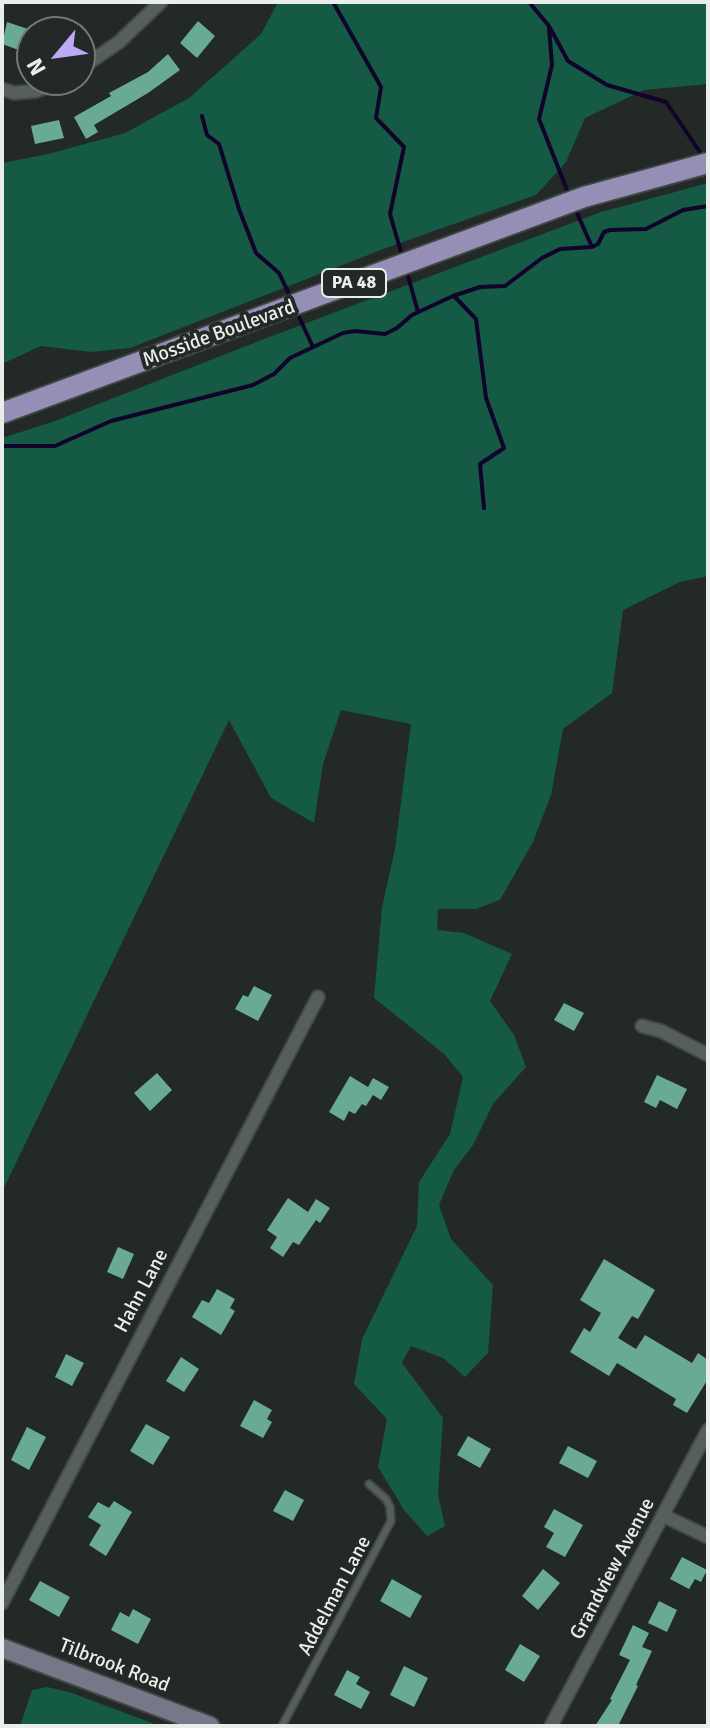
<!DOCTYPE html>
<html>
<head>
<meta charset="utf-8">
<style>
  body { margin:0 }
  #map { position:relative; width:710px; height:1728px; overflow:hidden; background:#222926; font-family:Signika,sans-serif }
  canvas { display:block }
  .frame { position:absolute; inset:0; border:4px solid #e9eeeb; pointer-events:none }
  .north { position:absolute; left:16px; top:16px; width:80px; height:80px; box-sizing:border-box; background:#222926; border:2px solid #727875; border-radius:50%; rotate:241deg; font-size:22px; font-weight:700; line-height:32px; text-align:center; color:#e9eeeb }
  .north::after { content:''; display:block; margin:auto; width:28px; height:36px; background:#bda9f5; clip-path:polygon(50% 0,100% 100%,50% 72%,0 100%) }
</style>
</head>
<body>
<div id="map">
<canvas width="710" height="1728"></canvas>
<div class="frame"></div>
<div class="north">N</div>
</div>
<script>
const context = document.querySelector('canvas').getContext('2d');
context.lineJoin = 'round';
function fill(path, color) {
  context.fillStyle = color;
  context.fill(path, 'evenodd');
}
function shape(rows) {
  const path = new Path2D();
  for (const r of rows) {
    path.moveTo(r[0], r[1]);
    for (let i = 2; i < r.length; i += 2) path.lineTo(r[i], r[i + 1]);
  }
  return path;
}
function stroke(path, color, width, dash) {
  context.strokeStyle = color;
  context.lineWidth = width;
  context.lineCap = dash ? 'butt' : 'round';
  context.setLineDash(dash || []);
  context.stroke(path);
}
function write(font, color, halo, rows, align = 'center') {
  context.font = font + ' Signika,sans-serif';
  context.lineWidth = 8;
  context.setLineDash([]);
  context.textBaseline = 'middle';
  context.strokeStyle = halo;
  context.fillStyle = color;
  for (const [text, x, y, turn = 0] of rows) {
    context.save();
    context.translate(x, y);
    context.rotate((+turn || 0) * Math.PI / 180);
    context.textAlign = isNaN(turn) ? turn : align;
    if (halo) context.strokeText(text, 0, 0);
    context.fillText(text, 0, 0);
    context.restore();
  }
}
const forest = shape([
  [278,2,708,2,708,84,644,90,585,118,566,162,536,195,386,248,130,348,91,352,41,346,2,364,2,163,48,154,125,133,189,98,261,34],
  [708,183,708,576,680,582,623,610,612,693,563,729,551,795,533,842,500,900,476,909,438,909,437,930,464,933,512,954,490,1001,514,1035,526,1067,493,1104,473,1145,454,1170,439,1205,451,1239,493,1285,488,1353,465,1377,443,1358,411,1346,402,1363,443,1418,438,1495,445,1526,427,1536,404,1510,378,1467,387,1419,354,1384,362,1339,417,1226,419,1182,450,1134,463,1077,444,1054,374,998,382,907,395,849,411,724,341,710,323,764,314,823,271,798,229,720,2,1192,2,438,55,421,264,339,601,212],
  [47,1687,69,1692,160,1726,20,1726,32,1690]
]);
const stream = shape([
  [333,2,381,87,376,118,404,147,390,214,401,252],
  [529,2,549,26,568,61,607,85,666,102,700,152],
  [549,28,552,65,539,119,567,190],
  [202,116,207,135,219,144,239,209,256,253,279,273,289,294],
  [577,213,592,247],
  [408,276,418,312],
  [454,296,476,319,486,398,504,448,480,464,484,508],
  [299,317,313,347],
  [2,446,55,446,111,421,253,385,274,374,290,358,343,333,355,331,385,334,397,328,412,315,453,296,480,287,505,286,542,258,560,249,592,247,598,244,604,232,610,230,646,229,683,210,708,206]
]);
const building = shape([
  [198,21,215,36,197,58,180,43],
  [7,22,34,31,27,53,2,44],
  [168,54,180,70,148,93,94,125,98,132,86,139,74,117,111,96,109,93,148,72],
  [59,120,64,138,35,144,31,126],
  [254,986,272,995,258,1021,235,1009,243,995,248,997],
  [564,1003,584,1013,574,1031,554,1020],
  [157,1073,172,1090,150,1111,134,1093],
  [657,1075,687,1089,677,1109,660,1100,656,1108,644,1102],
  [350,1076,368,1087,373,1078,389,1087,381,1100,373,1095,366,1106,362,1104,355,1114,349,1111,344,1121,329,1112],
  [288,1198,308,1212,316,1199,330,1208,320,1223,316,1220,299,1245,293,1242,283,1257,270,1248,277,1237,267,1230],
  [118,1247,134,1254,123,1279,107,1272],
  [604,1259,655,1290,638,1319,632,1316,618,1338,636,1349,645,1335,692,1363,698,1353,708,1360,708,1379,687,1413,673,1405,676,1399,617,1363,609,1376,570,1352,584,1328,590,1332,601,1313,580,1300],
  [217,1289,235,1299,230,1308,235,1311,221,1335,192,1317,202,1300,209,1303],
  [66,1354,84,1363,72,1386,55,1377],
  [181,1357,199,1369,184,1392,166,1381],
  [254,1400,272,1410,267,1419,272,1422,263,1438,240,1426],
  [146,1424,170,1437,153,1465,130,1451],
  [27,1427,46,1437,29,1470,11,1460],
  [468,1436,491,1449,480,1468,457,1455],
  [568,1446,597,1461,588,1478,559,1463],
  [285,1490,304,1500,293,1521,273,1511],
  [114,1501,132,1512,106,1556,89,1545,101,1525,88,1517,98,1502,109,1508],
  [554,1509,583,1525,565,1557,546,1547,554,1533,544,1527],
  [682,1557,707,1570,701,1582,695,1579,689,1589,670,1579],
  [543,1569,560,1583,538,1610,522,1596],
  [392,1579,422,1596,410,1618,380,1601],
  [40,1581,70,1597,59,1617,29,1600],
  [659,1601,677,1610,667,1632,648,1623],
  [133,1609,151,1619,138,1644,111,1630,120,1612,129,1617],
  [633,1625,649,1633,642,1647,652,1651,636,1685,638,1686,618,1726,595,1726,612,1700,610,1699,630,1660,619,1655],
  [520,1644,540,1656,524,1682,505,1670],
  [404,1666,428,1678,414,1707,390,1695],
  [347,1670,360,1677,356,1684,370,1692,361,1709,334,1695]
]);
const lane = shape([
  [282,1726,391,1521,390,1507,386,1499,369,1484]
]);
const street = shape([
  [80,69,119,42,161,2],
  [2,89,14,93,36,91,64,80],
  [642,1026,661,1031,708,1055],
  [664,1516,708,1537],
  [2,1603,318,997],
  [551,1726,708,1430]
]);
const secondary = shape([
  [2,1648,210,1726]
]);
const primary = shape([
  [2,413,584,197,708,163]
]);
const shields = [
  [354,283,64]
];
const shieldNames = [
  ["PA 48",354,283]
];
const streetNames = [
  ["Mosside Boulevard",219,334,-20],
  ["Hahn Lane",142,1291,-62],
  ["Grandview Avenue",613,1569,-62],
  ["Addelman Lane",335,1596,-62],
  ["Tilbrook Road",114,1666,21]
];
fill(forest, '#145a45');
stroke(stream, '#12032a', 4);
fill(building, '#69aa92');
stroke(lane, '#404744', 10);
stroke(street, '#404744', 16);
stroke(secondary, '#404744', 22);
stroke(primary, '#404744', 24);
stroke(lane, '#575f5c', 6);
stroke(street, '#575f5c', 12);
stroke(secondary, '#767788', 18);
stroke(primary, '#958fb5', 20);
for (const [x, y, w] of shields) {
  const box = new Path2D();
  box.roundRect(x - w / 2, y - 14, w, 28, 6);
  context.fillStyle = '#222926';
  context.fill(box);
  stroke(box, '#e9eeeb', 2);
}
write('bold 18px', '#e9eeeb', null, shieldNames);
write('20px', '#e9eeeb', '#222926', streetNames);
</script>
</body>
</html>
